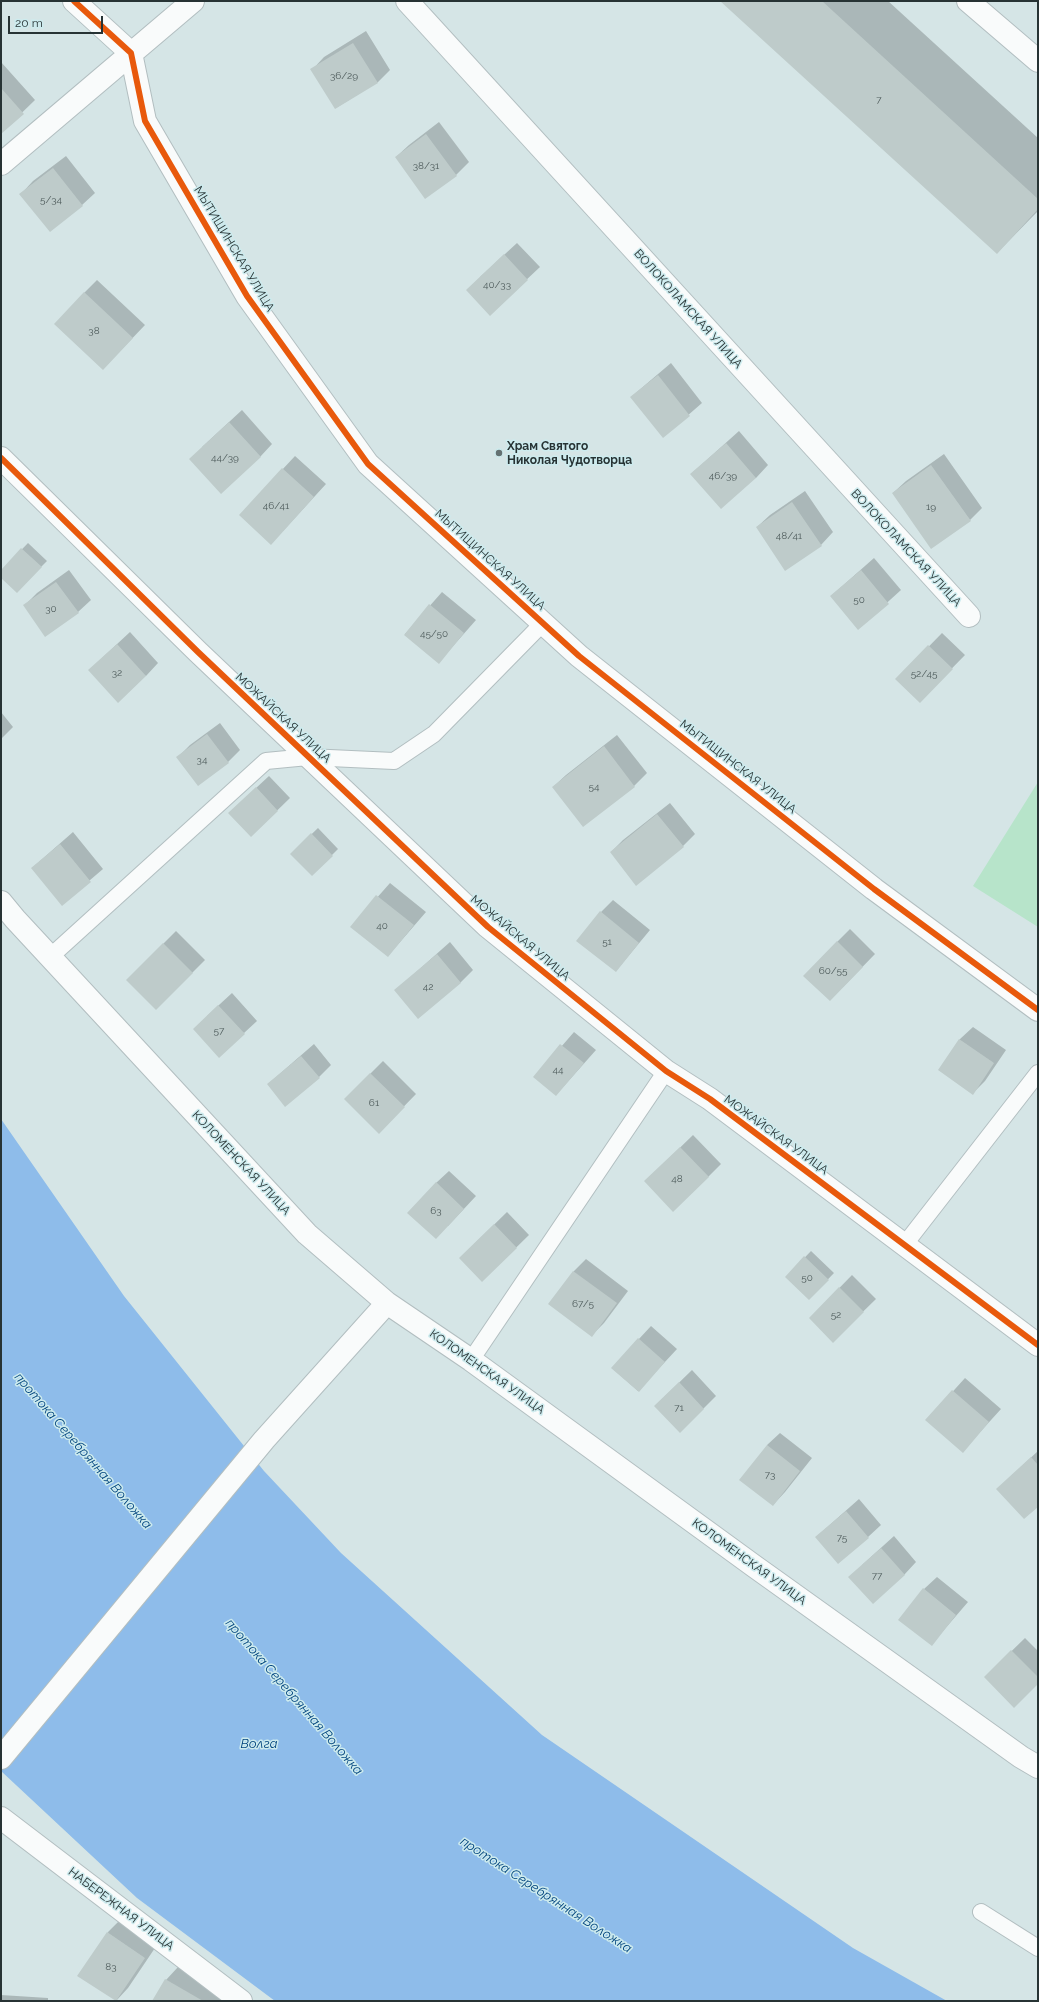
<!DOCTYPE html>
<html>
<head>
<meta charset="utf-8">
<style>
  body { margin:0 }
  #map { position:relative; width:1039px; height:2002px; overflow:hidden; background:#d5e5e6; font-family:Raleway,sans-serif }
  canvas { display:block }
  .frame { position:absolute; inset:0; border:2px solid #273334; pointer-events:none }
  .scale { position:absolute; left:8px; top:16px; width:95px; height:18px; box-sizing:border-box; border:2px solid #273334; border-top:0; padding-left:5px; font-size:12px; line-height:14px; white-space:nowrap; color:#273334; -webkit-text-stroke:3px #cdebee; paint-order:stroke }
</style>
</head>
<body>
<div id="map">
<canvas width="1039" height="2002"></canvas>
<div class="frame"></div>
<div class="scale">20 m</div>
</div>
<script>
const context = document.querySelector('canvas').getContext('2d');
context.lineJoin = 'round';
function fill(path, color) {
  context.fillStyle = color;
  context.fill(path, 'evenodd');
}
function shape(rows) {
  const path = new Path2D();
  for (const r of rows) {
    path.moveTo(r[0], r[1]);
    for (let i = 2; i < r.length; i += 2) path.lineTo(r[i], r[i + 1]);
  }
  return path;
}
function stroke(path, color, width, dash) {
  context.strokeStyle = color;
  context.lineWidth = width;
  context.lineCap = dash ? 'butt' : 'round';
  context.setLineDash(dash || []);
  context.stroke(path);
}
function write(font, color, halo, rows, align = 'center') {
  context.font = font + ' Raleway,sans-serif';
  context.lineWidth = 3;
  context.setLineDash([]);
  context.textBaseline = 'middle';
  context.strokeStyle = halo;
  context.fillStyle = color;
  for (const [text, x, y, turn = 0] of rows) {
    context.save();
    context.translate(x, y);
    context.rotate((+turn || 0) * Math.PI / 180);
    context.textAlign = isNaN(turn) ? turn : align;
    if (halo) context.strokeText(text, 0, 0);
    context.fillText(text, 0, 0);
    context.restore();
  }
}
const green = shape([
  [1038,782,1038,927,973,886]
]);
const water = shape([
  [1,1119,124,1296,264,1471,341,1553,542,1735,853,1948,947,2001,275,2001,137,1898,1,1771]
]);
const shadow = shape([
  [721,1,888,1,1038,138,1038,211,997,253],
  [366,31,390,70,378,82,336,108,312,70,324,57],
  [1,62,35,100,1,133],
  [439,122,469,162,456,175,396,157,409,145],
  [66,156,95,193,82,205,21,194,33,181],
  [517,243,540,267,490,314,480,277],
  [97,280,145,325,103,369,84,293],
  [671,363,702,403,663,437,631,397],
  [242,410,272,444,260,457,202,447],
  [739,431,768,465,756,478,691,474],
  [944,454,982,508,970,520,893,493,906,481],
  [295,456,326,484,283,531,240,515],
  [805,491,833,532,821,545,757,527,770,515],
  [28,543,47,561,17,591,1,576,1,571],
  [874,558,901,590,858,629,831,596],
  [69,570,91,600,78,612,25,605,37,593],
  [442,592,476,620,439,662,405,634],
  [130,632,158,663,146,676,102,658],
  [942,633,965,655,920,701,897,679],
  [1,712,13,727,1,739],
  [220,723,240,750,228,762,177,758,190,745],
  [617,735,647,773,634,786,583,826,553,787,566,775],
  [269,776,290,798,251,836,242,801],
  [670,803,695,834,683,846,611,852,623,840],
  [318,828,338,849,312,875,291,854],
  [73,832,103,869,62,904,32,868],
  [390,883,426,912,388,956,352,926],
  [613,900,650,930,616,971,601,912],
  [850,929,875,954,843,987,837,942],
  [176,931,205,960,156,1009,127,980],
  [450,942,473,970,460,983,396,990],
  [232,993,257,1021,244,1033,207,1016],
  [973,1027,1006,1050,985,1081,973,1093,940,1070,960,1039],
  [574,1032,596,1050,556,1095,535,1077],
  [314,1044,331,1065,319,1077,268,1084],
  [383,1061,416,1094,379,1132,345,1099],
  [693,1135,721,1164,708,1177,658,1169],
  [449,1171,476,1196,448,1226,436,1183],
  [507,1212,529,1235,482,1281,460,1258],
  [811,1251,834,1273,809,1299,786,1277],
  [586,1259,628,1291,604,1323,592,1335,550,1304,574,1271],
  [852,1275,876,1299,833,1341,810,1318],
  [651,1326,677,1349,638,1391,612,1368],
  [692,1370,716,1396,680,1432,655,1406],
  [965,1378,1001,1409,963,1451,927,1420],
  [780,1433,812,1458,785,1492,773,1505,767,1445],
  [1038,1451,1038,1505,1010,1477],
  [859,1499,881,1525,868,1537,816,1537],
  [894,1536,916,1562,904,1575,862,1565],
  [937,1577,968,1602,931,1645,924,1589],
  [1025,1638,1038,1651,1038,1682,985,1677],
  [120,1920,157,1945,128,1988,116,2001,108,1932],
  [178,1967,224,1994,219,2001,154,2001,166,1980],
  [1,1995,48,1998,48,2001,1,2001]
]);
const building = shape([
  [720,1,822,1,1038,199,1038,209,997,254],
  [353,43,378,83,335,109,310,69],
  [1,88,24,114,1,134],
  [426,134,457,176,425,199,395,157],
  [53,168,83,206,50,232,19,194],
  [504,254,528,280,490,316,466,290],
  [84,292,133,338,103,370,54,324],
  [658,375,690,416,663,438,630,397],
  [229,422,261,457,221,494,189,459],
  [726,443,756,478,721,509,690,474],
  [931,465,971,521,931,549,892,493],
  [282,468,314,497,271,545,239,515],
  [792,502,822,546,785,571,756,527],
  [21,548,42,567,17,593,1,578,1,570],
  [861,570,889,604,858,630,830,596],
  [56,582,79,613,45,637,23,605],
  [429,604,464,633,439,664,404,635],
  [117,644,146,676,118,703,88,670],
  [928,645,953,669,920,703,895,679],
  [207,734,229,763,198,786,176,757],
  [604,746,635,787,583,827,552,787],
  [256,787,278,811,251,837,228,813],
  [657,814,684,847,636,886,610,852],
  [311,833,333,856,312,876,290,854],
  [60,844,91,882,62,906,31,868],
  [376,895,414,925,388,957,350,927],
  [600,911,639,943,616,972,576,941],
  [837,941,863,967,830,1001,803,976],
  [163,943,193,973,156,1010,126,980],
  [437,954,461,983,418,1019,394,990],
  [218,1005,245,1034,219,1058,193,1029],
  [959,1039,994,1063,973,1095,938,1070],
  [560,1044,584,1063,556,1096,533,1077],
  [301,1056,320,1078,285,1107,267,1084],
  [370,1073,405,1107,379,1134,344,1099],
  [680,1147,709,1177,673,1212,644,1181],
  [436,1182,464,1209,436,1239,407,1213],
  [494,1224,517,1248,482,1282,459,1258],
  [804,1256,829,1280,809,1300,785,1277],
  [573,1271,617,1303,592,1337,548,1304],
  [839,1287,864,1312,833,1343,809,1318],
  [638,1338,665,1362,639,1392,611,1368],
  [679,1382,704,1409,680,1433,654,1406],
  [952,1390,989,1422,963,1453,925,1420],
  [767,1445,800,1471,773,1506,739,1480],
  [1031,1457,1038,1465,1038,1507,1024,1519,996,1489],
  [846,1511,869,1538,838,1564,815,1537],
  [881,1548,905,1575,873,1604,848,1577],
  [923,1588,956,1615,932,1646,898,1620],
  [1011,1650,1038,1677,1038,1684,1014,1708,984,1677],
  [107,1932,145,1958,116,2001,77,1976],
  [165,1979,203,2001,152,2001]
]);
const service = shape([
  [50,957,266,761,308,757,394,761,434,734,543,623],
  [905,1244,1038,1073],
  [471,1360,666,1071],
  [981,1912,1038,1948]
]);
const minor = shape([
  [74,1,131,53,145,121,247,296,368,464,579,656,874,889,1038,1010],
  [407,1,969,616],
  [968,1,1038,61],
  [1,164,193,1],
  [1,458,198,652,488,927,666,1071,710,1099,1038,1345],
  [1,902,15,919,307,1234,387,1303,471,1360,754,1566,1021,1757,1038,1767],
  [1,1758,264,1440,387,1303],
  [1,1818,241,2001]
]);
const cycleway = shape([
  [74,1,131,53,145,121,247,296,368,464,579,656,874,889,1038,1010],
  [1,458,198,652,488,927,666,1071,710,1099,1038,1345]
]);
const markers = [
  [499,453,4,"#647172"]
];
const numberNames = [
  ["36/29",344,76],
  ["7",879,100],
  ["38/31",426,166],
  ["5/34",51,200],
  ["40/33",497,285],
  ["38",94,331],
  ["44/39",225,458],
  ["46/39",723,476],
  ["46/41",276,506],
  ["19",931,507],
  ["48/41",789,536],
  ["50",859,600],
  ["30",51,609],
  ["45/50",434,634],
  ["32",117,673],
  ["52/45",924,674],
  ["34",202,760],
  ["54",594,787],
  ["40",382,926],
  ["51",607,942],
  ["60/55",833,971],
  ["42",428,987],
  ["57",219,1031],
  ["44",558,1070],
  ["61",374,1103],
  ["48",677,1179],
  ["63",436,1211],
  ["50",807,1278],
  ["67/5",583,1304],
  ["52",836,1315],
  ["71",679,1408],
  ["73",770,1475],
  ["75",842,1538],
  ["77",877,1576],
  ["83",111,1967]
];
const streetNames = [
  ["МЫТИЩИНСКАЯ УЛИЦА",234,249,59],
  ["ВОЛОКОЛАМСКАЯ УЛИЦА",688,309,48],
  ["ВОЛОКОЛАМСКАЯ УЛИЦА",906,548,47],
  ["МЫТИЩИНСКАЯ УЛИЦА",490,560,42],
  ["МОЖАЙСКАЯ УЛИЦА",283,718,43],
  ["МЫТИЩИНСКАЯ УЛИЦА",738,767,38],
  ["МОЖАЙСКАЯ УЛИЦА",520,938,40],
  ["МОЖАЙСКАЯ УЛИЦА",776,1135,36],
  ["КОЛОМЕНСКАЯ УЛИЦА",241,1163,47],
  ["КОЛОМЕНСКАЯ УЛИЦА",487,1372,35],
  ["КОЛОМЕНСКАЯ УЛИЦА",749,1562,36],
  ["НАБЕРЕЖНАЯ УЛИЦА",121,1909,37]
];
const poiNames = [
  ["Храм Святого",507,446],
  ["Николая Чудотворца",507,460]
];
const waterNames = [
  ["протока Серебрянная Воложка",83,1451,49],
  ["протока Серебрянная Воложка",294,1697,49],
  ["Волга",259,1744],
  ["протока Серебрянная Воложка",546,1895,33]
];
fill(green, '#b7e4ca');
fill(water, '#8ebcea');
fill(shadow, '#0003');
fill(building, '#becbca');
stroke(service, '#b2bec0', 18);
stroke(minor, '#b2bec0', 24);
stroke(service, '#f9fbfb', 16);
stroke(minor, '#f9fbfb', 22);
stroke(cycleway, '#e8590c', 6);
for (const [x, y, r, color] of markers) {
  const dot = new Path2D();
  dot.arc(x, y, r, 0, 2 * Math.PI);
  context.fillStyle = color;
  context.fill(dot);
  stroke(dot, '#cdebee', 1.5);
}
write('10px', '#4f5c5c', null, numberNames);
write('12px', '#273334', '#cdebee', streetNames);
write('bold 12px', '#273334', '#cdebee', poiNames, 'left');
write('italic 13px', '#01447e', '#cdebee', waterNames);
</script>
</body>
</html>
